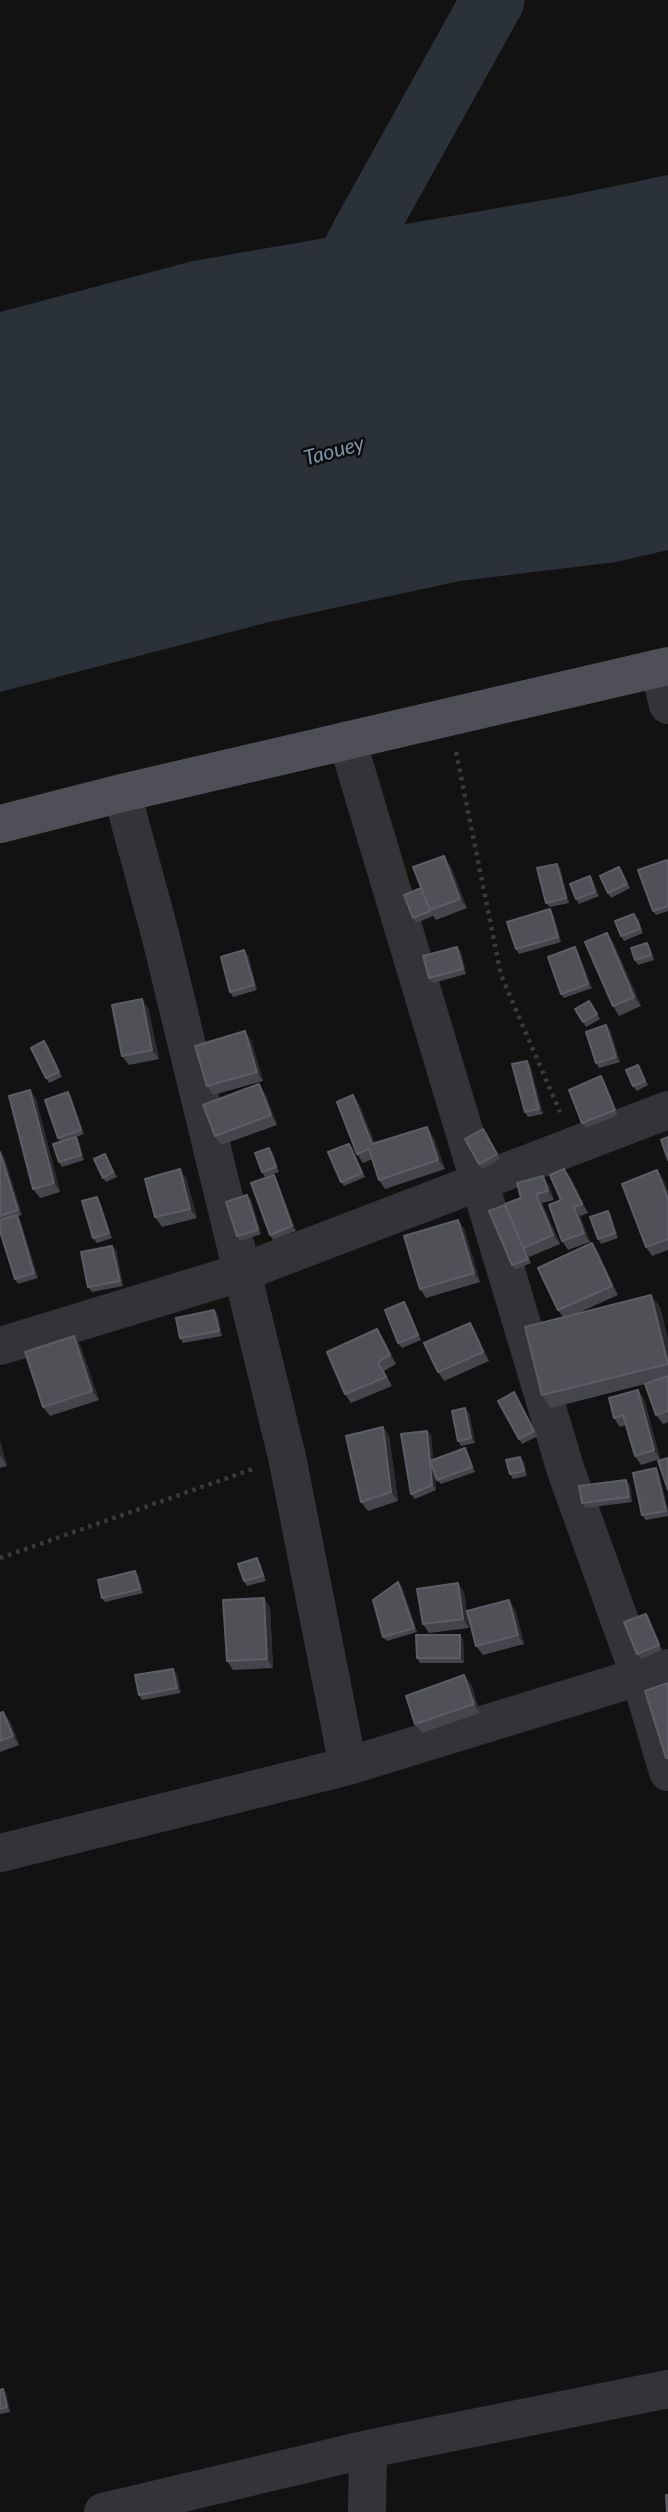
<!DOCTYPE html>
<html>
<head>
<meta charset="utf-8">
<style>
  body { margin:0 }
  canvas { display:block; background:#121213 }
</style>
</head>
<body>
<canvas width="668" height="2512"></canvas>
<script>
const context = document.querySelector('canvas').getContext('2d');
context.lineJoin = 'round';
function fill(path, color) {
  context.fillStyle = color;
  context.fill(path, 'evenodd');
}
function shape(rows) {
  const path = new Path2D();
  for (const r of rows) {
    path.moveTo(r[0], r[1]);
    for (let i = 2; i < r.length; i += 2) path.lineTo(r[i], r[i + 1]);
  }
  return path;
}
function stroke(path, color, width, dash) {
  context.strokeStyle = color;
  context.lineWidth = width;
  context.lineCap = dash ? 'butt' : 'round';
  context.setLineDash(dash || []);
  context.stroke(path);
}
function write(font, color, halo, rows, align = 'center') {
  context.font = font + ' Lato,sans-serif';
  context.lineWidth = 5;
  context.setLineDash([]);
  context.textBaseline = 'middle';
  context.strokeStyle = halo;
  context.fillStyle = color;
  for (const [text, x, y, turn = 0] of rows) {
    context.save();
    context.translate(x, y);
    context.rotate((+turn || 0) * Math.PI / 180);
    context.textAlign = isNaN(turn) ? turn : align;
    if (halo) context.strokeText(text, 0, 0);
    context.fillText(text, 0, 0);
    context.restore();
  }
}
const water = shape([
  [668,175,668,550,616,562,460,581,269,622,0,692,0,312,193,261,567,196]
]);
const river = shape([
  [325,307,364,232,493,0]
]);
const path = shape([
  [456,752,501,975,560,1112],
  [0,1558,253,1469]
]);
const minor = shape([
  [659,668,668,705],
  [347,740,566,1471,640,1677,668,1772],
  [122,793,160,934,287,1457,348,1766],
  [0,1346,243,1272,668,1110],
  [0,1853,348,1766,668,1668],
  [103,2512,368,2449,668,2389],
  [367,2512,368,2449]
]);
const major = shape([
  [0,824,122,793,668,666]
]);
const wall = shape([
  [668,861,668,911,656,915,653,911],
  [450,865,467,908,436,920,433,916,416,923,413,918,421,888],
  [619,867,630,888,611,898,608,893],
  [560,868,569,903,550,907,546,903],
  [590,876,593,881,599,896,579,904,576,899],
  [553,914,561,942,519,954,516,949],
  [638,918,643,933,624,941,621,936],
  [613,942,641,1006,619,1016,613,1006],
  [647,943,650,948,654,960,638,965,635,960],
  [457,947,461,952,466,974,433,983,429,978],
  [575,947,578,952,592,988,564,998,561,994],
  [248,955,257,990,233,997,230,992],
  [589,1001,600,1019,586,1027,583,1022],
  [148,1008,159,1059,129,1065,122,1056],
  [606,1025,610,1030,620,1062,599,1068,596,1063],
  [251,1040,263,1081,213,1095,207,1086],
  [48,1046,62,1077,49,1083,46,1078],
  [530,1065,543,1114,528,1117,525,1112],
  [641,1070,648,1085,637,1091,633,1086],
  [604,1081,618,1115,586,1128,582,1123],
  [30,1090,36,1099,60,1192,40,1198,33,1189],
  [68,1092,71,1097,84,1134,76,1137,79,1142,84,1160,62,1167,59,1162,61,1142,58,1138],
  [265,1093,277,1125,221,1145,215,1136],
  [359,1104,375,1144,433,1136,445,1169,385,1189,379,1180,372,1159,363,1163,357,1154],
  [487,1134,500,1159,482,1169,479,1164],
  [269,1148,273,1153,279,1172,265,1177,262,1172],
  [352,1148,365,1177,344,1186,341,1182],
  [0,1152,4,1157,22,1215,18,1216,20,1220,38,1278,18,1284,15,1279,0,1219],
  [105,1154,117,1177,106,1182,103,1178],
  [564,1169,571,1178,588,1213,580,1216,590,1242,568,1250,562,1241,561,1200],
  [657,1170,663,1179,668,1192,668,1250,652,1256,646,1247],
  [186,1178,197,1218,162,1227,155,1217],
  [277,1180,296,1231,273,1240,270,1235],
  [549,1185,554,1200,542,1203,560,1244,529,1257,526,1252,531,1263,515,1270,512,1265,521,1198],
  [247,1195,251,1200,261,1234,240,1241,237,1236],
  [100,1202,112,1238,97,1243,93,1238],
  [611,1216,618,1238,601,1244,598,1239],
  [458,1220,464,1229,480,1282,426,1298,420,1289],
  [592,1243,598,1252,618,1295,578,1313,660,1307,668,1340,668,1422,663,1424,656,1415,649,1383,551,1408,542,1395,563,1317,558,1310],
  [116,1250,123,1286,92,1292,88,1287],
  [404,1302,408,1307,421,1340,402,1348,398,1343],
  [214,1310,218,1315,222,1336,183,1343,180,1338],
  [470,1323,476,1332,489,1361,444,1381,438,1372],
  [74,1336,80,1345,99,1400,50,1416,43,1407],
  [383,1338,396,1364,384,1371,392,1386,351,1403,345,1394],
  [638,1390,644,1399,660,1459,641,1465,635,1456,626,1425,620,1427,614,1418],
  [514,1392,538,1436,522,1444,519,1439],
  [465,1408,469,1413,475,1443,461,1446,458,1441],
  [383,1427,389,1436,398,1501,368,1511,361,1502],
  [427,1431,431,1435,433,1460,468,1453,475,1472,441,1484,437,1480,434,1470,436,1490,415,1499,411,1494],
  [0,1441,7,1466,0,1468],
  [520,1457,524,1462,527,1476,513,1479,510,1474],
  [659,1473,668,1511,668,1516,646,1520,642,1515],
  [630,1485,632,1502,585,1508,582,1503],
  [260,1563,266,1581,247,1586,244,1581],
  [138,1575,143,1593,105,1602,102,1598],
  [398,1582,402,1587,417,1632,387,1641,383,1637],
  [464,1592,469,1628,429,1633,423,1624],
  [270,1607,273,1668,233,1670,227,1661],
  [515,1609,524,1644,483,1655,476,1646],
  [646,1614,649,1618,662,1650,641,1659,637,1654],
  [463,1639,464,1663,420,1663,417,1658],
  [177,1674,181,1693,142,1700,139,1695],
  [464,1675,471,1684,480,1713,422,1733,415,1724],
  [0,1713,10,1721,19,1745,0,1752],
  [3,2389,6,2394,10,2412,0,2414,0,2390]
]);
const shadedWall = shape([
  [444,856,450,865,467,908,460,899],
  [557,864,560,868,569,903,566,898],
  [590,876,593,881,599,896,595,892],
  [550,909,553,914,561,942,558,937],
  [607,933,613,942,641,1006,634,997],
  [457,947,461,952,466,974,463,969],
  [575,947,578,952,592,988,588,984],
  [244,950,248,955,257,990,254,985],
  [142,999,148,1008,159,1059,152,1050],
  [606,1025,610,1030,620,1062,616,1057],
  [245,1031,251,1040,263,1081,257,1072],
  [44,1041,48,1046,62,1077,59,1072],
  [527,1061,530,1065,543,1114,539,1109],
  [601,1076,604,1081,618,1115,615,1110],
  [259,1084,265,1093,277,1125,271,1115],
  [30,1090,36,1099,60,1192,54,1183],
  [68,1092,71,1097,84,1134,81,1130],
  [353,1095,359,1104,379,1153,372,1144],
  [427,1127,433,1136,445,1169,438,1160],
  [76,1137,79,1142,84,1160,81,1155],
  [349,1144,352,1148,365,1177,362,1173],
  [269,1148,273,1153,279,1172,276,1167],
  [0,1152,4,1157,22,1215,18,1210],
  [180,1169,186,1178,197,1218,190,1209],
  [564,1169,571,1178,588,1213,582,1204],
  [657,1170,663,1179,668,1192,668,1199],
  [274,1175,277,1180,296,1231,292,1226],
  [543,1176,549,1185,554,1200,548,1191],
  [536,1194,542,1203,560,1244,553,1235],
  [247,1195,251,1200,261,1234,258,1230],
  [97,1197,100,1202,112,1238,109,1233],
  [574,1207,580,1216,590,1242,584,1233],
  [608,1211,611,1216,618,1238,615,1233],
  [17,1215,20,1220,38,1278,34,1273],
  [458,1220,464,1229,480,1282,474,1273],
  [592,1243,598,1252,618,1295,612,1286],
  [112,1246,116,1250,123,1286,120,1281],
  [651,1295,660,1307,668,1340,668,1362],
  [404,1302,408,1307,421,1340,418,1335],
  [214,1310,218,1315,222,1336,219,1331],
  [470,1323,476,1332,489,1361,483,1352],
  [377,1329,383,1338,396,1364,390,1355],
  [74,1336,80,1345,99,1400,92,1391],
  [638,1390,644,1399,660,1459,654,1450],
  [465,1408,469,1413,475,1443,471,1438],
  [383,1427,389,1436,398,1501,391,1492],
  [427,1431,431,1435,436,1490,432,1485],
  [0,1441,7,1466,0,1455],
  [465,1448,468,1453,475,1472,472,1467],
  [520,1457,524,1462,527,1476,524,1471],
  [656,1468,659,1473,668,1514,666,1511],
  [626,1480,630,1485,632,1502,629,1497],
  [257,1558,260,1563,266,1581,263,1576],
  [135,1571,138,1575,143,1593,140,1589],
  [398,1582,402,1587,417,1632,414,1628],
  [458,1583,464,1592,469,1628,463,1619],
  [264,1598,270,1607,273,1668,267,1659],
  [509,1600,515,1609,524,1644,518,1635],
  [646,1614,649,1618,662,1650,659,1645],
  [460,1635,463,1639,464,1663,460,1658],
  [173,1669,177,1674,181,1693,177,1688],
  [464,1675,471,1684,480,1713,474,1704],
  [3,1712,10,1721,19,1745,13,1736],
  [3,2389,6,2394,10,2412,7,2407]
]);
const building = shape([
  [444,856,460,899,430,910,413,867,444,856],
  [667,860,668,863,668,906,653,911,638,870,667,860],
  [557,864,566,898,546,903,537,868,557,864],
  [619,867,627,884,608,893,600,876,619,867],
  [590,876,595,892,576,899,570,884,590,876],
  [421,888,430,911,413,918,404,895,421,888],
  [550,909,558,937,516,949,507,922,550,909],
  [634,914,640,929,621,936,615,921,634,914],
  [607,933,634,997,613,1006,585,942,607,933],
  [647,943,651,955,635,960,631,948,647,943],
  [457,947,463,969,429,978,423,956,457,947],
  [575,947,588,984,561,994,548,957,575,947],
  [244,950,254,985,230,992,221,957,244,950],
  [142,999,152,1050,122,1056,112,1005,142,999],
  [589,1001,597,1014,583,1022,575,1009,589,1001],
  [606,1025,616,1057,596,1063,586,1032,606,1025],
  [245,1031,257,1072,207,1086,195,1046,245,1031],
  [44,1041,59,1072,46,1078,31,1048,44,1041],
  [527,1061,539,1109,525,1112,512,1064,527,1061],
  [638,1065,645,1081,633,1086,626,1070,638,1065],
  [601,1076,615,1110,582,1123,569,1090,601,1076],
  [259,1084,271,1115,215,1136,203,1105,259,1084],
  [30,1090,54,1183,33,1189,9,1096,30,1090],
  [68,1092,81,1130,58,1138,45,1100,68,1092],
  [353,1095,372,1144,427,1127,438,1160,379,1180,369,1149,357,1154,337,1102,353,1095],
  [483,1129,497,1154,479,1164,465,1139,483,1129],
  [76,1137,81,1155,59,1162,53,1144,76,1137],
  [668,1137,668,1160,661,1140,668,1137],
  [349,1144,362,1173,341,1182,328,1152,349,1144],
  [269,1148,276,1167,262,1172,255,1153,269,1148],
  [0,1152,18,1210,0,1216,0,1152],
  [105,1154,113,1172,103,1178,94,1159,105,1154],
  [180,1169,190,1209,155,1217,145,1179,180,1169],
  [564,1169,582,1204,574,1207,584,1233,562,1241,549,1205,561,1200,550,1175,564,1169],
  [657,1170,668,1199,668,1239,646,1247,622,1184,657,1170],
  [274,1175,292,1226,270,1235,251,1183,274,1175],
  [543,1176,548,1191,536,1194,553,1235,523,1248,505,1204,521,1198,517,1183,543,1176],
  [247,1195,258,1230,237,1236,226,1202,247,1195],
  [97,1197,109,1233,93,1238,82,1201,97,1197],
  [505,1205,528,1259,512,1265,489,1211,505,1205],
  [608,1211,615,1233,598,1239,590,1217,608,1211],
  [17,1215,34,1273,15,1279,0,1231,0,1220,17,1215],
  [458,1220,474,1273,420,1289,404,1236,458,1220],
  [592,1243,612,1286,558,1310,538,1268,592,1243],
  [112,1246,120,1281,88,1287,81,1252,112,1246],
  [651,1295,668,1364,542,1395,525,1327,651,1295],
  [404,1302,418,1335,398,1343,385,1310,404,1302],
  [214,1310,219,1331,180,1338,176,1318,214,1310],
  [470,1323,483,1352,438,1372,424,1343,470,1323],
  [377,1329,390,1355,378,1362,386,1377,345,1394,327,1352,377,1329],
  [74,1336,92,1391,43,1407,25,1352,74,1336],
  [668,1376,668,1411,656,1415,645,1384,668,1376],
  [638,1390,654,1450,635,1456,623,1415,614,1418,609,1398,638,1390],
  [514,1392,534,1431,519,1439,498,1401,514,1392],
  [465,1408,471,1438,458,1441,452,1411,465,1408],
  [383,1427,391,1492,361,1502,346,1436,383,1427],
  [427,1431,432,1485,411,1494,401,1434,427,1431],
  [465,1448,472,1467,437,1480,430,1461,465,1448],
  [520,1457,524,1471,510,1474,506,1460,520,1457],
  [668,1458,668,1490,658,1461,668,1458],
  [656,1468,666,1511,642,1515,633,1473,656,1468],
  [626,1480,629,1497,582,1503,579,1486,626,1480],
  [257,1558,263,1576,244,1581,238,1564,257,1558],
  [135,1571,140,1589,102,1598,98,1580,135,1571],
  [398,1582,414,1628,383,1637,373,1600,398,1582],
  [458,1583,463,1619,423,1624,417,1589,458,1583],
  [264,1598,267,1659,227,1661,223,1600,264,1598],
  [509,1600,518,1635,476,1646,467,1611,509,1600],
  [646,1614,659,1645,637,1654,624,1622,646,1614],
  [416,1635,460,1635,460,1658,417,1658,416,1635],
  [173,1669,177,1688,139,1695,135,1675,173,1669],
  [464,1675,474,1704,415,1724,406,1696,464,1675],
  [668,1683,668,1758,666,1758,645,1691,668,1683],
  [3,1712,13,1736,0,1741,0,1713,3,1712],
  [3,2389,7,2407,0,2409,0,2390,3,2389],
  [666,2495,668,2495,668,2512,667,2512,666,2495]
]);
const waterNames = [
  ["Taouey",334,451,-15]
];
fill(water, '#2b3138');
stroke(river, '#2b3138', 63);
stroke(path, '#393a3f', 4.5, [3.5, 5]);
stroke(minor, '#333338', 38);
stroke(major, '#4f5057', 38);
fill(wall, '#45464b');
fill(shadedWall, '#2c2d30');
fill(building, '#4f5156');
stroke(building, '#5d5e65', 2);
write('italic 21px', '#7d93ac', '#0d0d0e', waterNames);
</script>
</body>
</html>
